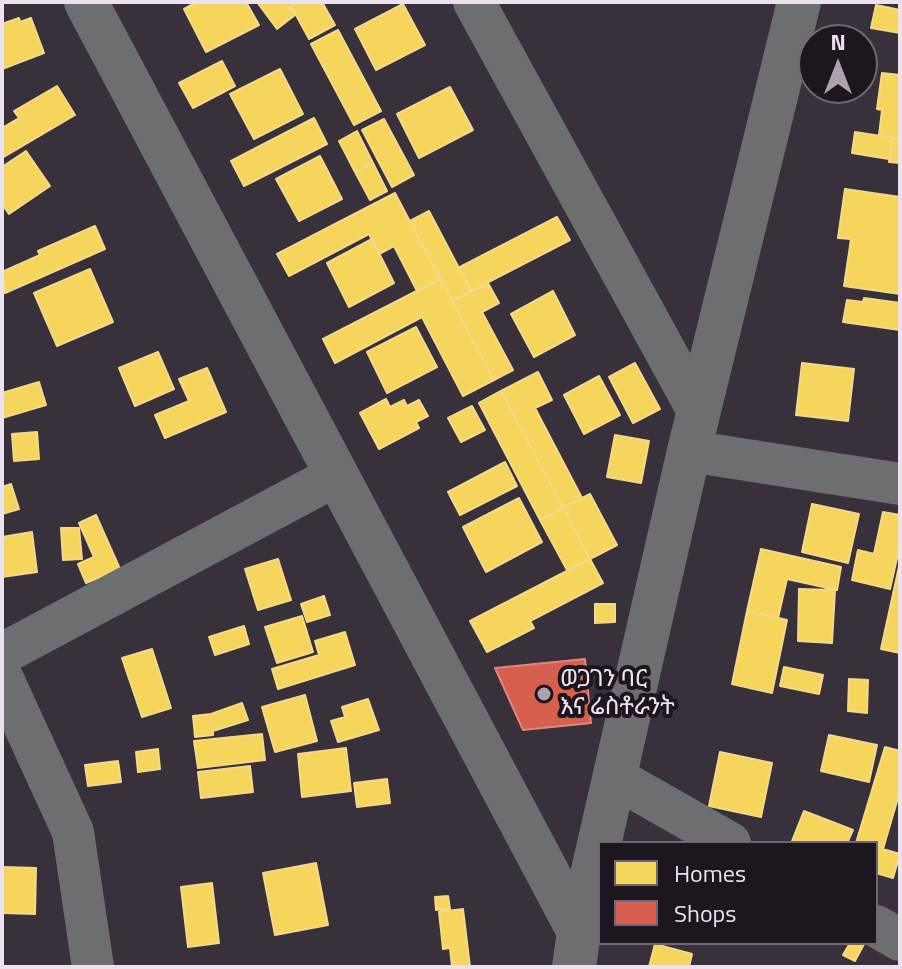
<!DOCTYPE html>
<html>
<head>
<meta charset="utf-8">
<style>
  body { margin:0 }
  #map { position:relative; width:902px; height:969px; overflow:hidden; background:#38303a; font-family:"Titillium Web",sans-serif }
  canvas { display:block }
  .frame { position:absolute; inset:0; border:4px solid #ece1ee; pointer-events:none }
  .legend { position:absolute; left:598px; top:841px; width:280px; height:104px; box-sizing:border-box; background:#1e161f; border:2px solid #706772; margin:0; padding:10px 14px; list-style:none; font-size:24px; color:#ece1ee }
  .legend li { display:flex; align-items:center; gap:16px; height:40px }
  .legend b { width:40px; border:2px solid #706772 }
  .north { position:absolute; left:798px; top:24px; width:80px; height:80px; box-sizing:border-box; background:#1e161f; border:2px solid #706772; border-radius:50%; rotate:0deg; font-size:22px; font-weight:700; line-height:32px; text-align:center; color:#ece1ee }
  .north::after { content:''; display:block; margin:auto; width:28px; height:36px; background:#ada3af; clip-path:polygon(50% 0,100% 100%,50% 72%,0 100%) }
</style>
</head>
<body>
<div id="map">
<canvas width="902" height="969"></canvas>
<div class="frame"></div>
<ul class="legend">
<li><b style="height:22px;background:#f6d55c"></b>Homes</li>
<li><b style="height:22px;background:#d6604d"></b>Shops</li>
</ul>
<div class="north">N</div>
</div>
<script>
const context = document.querySelector('canvas').getContext('2d');
context.lineJoin = 'round';
function fill(path, color) {
  context.fillStyle = color;
  context.fill(path, 'evenodd');
}
function shape(rows) {
  const path = new Path2D();
  for (const r of rows) {
    path.moveTo(r[0], r[1]);
    for (let i = 2; i < r.length; i += 2) path.lineTo(r[i], r[i + 1]);
  }
  return path;
}
function stroke(path, color, width, dash) {
  context.strokeStyle = color;
  context.lineWidth = width;
  context.lineCap = dash ? 'butt' : 'round';
  context.setLineDash(dash || []);
  context.stroke(path);
}
function write(font, color, halo, rows, align = 'center') {
  context.font = font + ' "Titillium Web","Noto Sans Ethiopic",sans-serif';
  context.lineWidth = 8;
  context.setLineDash([]);
  context.textBaseline = 'middle';
  context.strokeStyle = halo;
  context.fillStyle = color;
  for (const [text, x, y, turn = 0] of rows) {
    context.save();
    context.translate(x, y);
    context.rotate((+turn || 0) * Math.PI / 180);
    context.textAlign = isNaN(turn) ? turn : align;
    if (halo) context.strokeText(text, 0, 0);
    context.fillText(text, 0, 0);
    context.restore();
  }
}
const homes = shape([
  [197,2,246,2,259,25,206,52,184,9,197,2],
  [257,2,286,2,295,15,277,29,257,2],
  [289,2,322,2,335,25,309,39,289,2],
  [403,4,425,45,376,70,355,29,403,4],
  [876,5,900,10,900,33,871,28,876,5],
  [19,18,20,22,31,18,44,53,2,69,2,24,19,18],
  [338,30,381,111,354,125,311,44,338,30],
  [222,61,235,86,193,108,179,83,222,61],
  [280,69,303,114,254,139,230,94,280,69],
  [882,73,900,75,900,139,879,135,882,110,877,109,882,73],
  [57,86,75,115,2,158,2,128,19,118,14,111,57,86],
  [450,87,473,130,419,158,397,114,450,87],
  [314,118,327,144,244,186,231,161,314,118],
  [384,119,414,175,392,187,362,130,384,119],
  [357,131,373,163,355,172,339,141,357,131],
  [855,132,893,138,889,159,852,153,855,132],
  [893,138,900,139,900,163,889,162,893,138],
  [26,151,50,186,9,214,2,204,2,167,26,151],
  [320,156,342,199,299,221,276,179,320,156],
  [373,163,387,191,370,200,355,172,373,163],
  [845,189,900,197,900,294,844,286,851,239,838,238,845,189],
  [395,193,440,279,417,291,394,246,379,254,369,234,289,276,277,254,395,193],
  [429,211,471,291,452,301,410,221,429,211],
  [557,217,570,240,471,291,458,268,557,217],
  [95,226,105,249,5,293,2,272,40,255,38,251,95,226],
  [372,239,394,283,349,307,327,263,372,239],
  [90,269,113,322,57,346,34,293,90,269],
  [440,279,494,380,463,396,422,317,335,363,323,339,440,279],
  [488,283,499,303,482,312,513,370,494,380,452,301,488,283],
  [553,291,575,335,534,357,511,314,553,291],
  [864,298,900,303,900,330,843,322,847,300,863,302,864,298],
  [416,327,437,367,387,393,367,352,416,327],
  [158,352,174,389,135,406,119,368,158,352],
  [635,363,660,409,633,423,609,377,635,363],
  [802,363,854,369,848,421,796,415,802,363],
  [207,368,226,412,165,438,155,415,189,401,179,379,207,368],
  [538,372,552,400,535,408,582,498,563,508,501,391,538,372],
  [599,376,620,415,584,434,564,395,599,376],
  [39,382,46,405,2,418,2,393,39,382],
  [501,391,563,508,540,520,479,403,501,391],
  [386,399,390,407,404,400,407,406,419,400,428,416,416,422,419,428,379,449,360,413,386,399],
  [472,406,485,430,461,442,448,418,472,406],
  [37,432,39,459,14,461,12,434,37,432],
  [615,435,649,441,641,483,607,477,615,435],
  [505,462,517,486,460,515,448,492,505,462],
  [11,484,19,509,2,514,2,487,11,484],
  [590,494,617,545,590,559,563,508,590,494],
  [519,498,542,542,486,572,463,527,519,498],
  [812,504,859,514,848,563,802,552,812,504],
  [563,508,590,559,567,570,540,520,563,508],
  [883,512,900,515,900,545,890,589,852,580,858,550,874,554,883,512],
  [96,515,120,569,86,583,78,564,94,557,79,523,96,515],
  [61,528,79,528,82,559,63,560,61,528],
  [32,532,37,572,2,577,2,537,32,532],
  [761,549,841,567,837,590,787,579,778,618,747,611,761,549],
  [278,559,291,600,258,610,245,569,278,559],
  [590,559,603,583,530,621,534,628,487,652,470,621,590,559],
  [900,562,900,653,881,649,900,562],
  [799,589,835,590,832,643,798,641,799,589],
  [324,596,330,615,307,622,301,604,324,596],
  [595,604,615,604,615,622,595,623,595,604],
  [747,611,787,620,772,693,732,684,747,611],
  [302,616,313,652,277,663,265,627,302,616],
  [244,626,249,644,215,655,209,637,244,626],
  [345,632,355,665,278,689,272,669,319,655,315,641,345,632],
  [152,649,171,708,142,717,122,658,152,649],
  [784,667,823,675,819,694,780,686,784,667],
  [849,679,868,680,867,713,848,711,849,679],
  [305,695,317,741,275,752,262,707,305,695],
  [368,699,379,730,338,742,331,721,345,717,342,707,368,699],
  [242,703,248,720,213,731,213,735,195,737,193,716,211,714,242,703],
  [262,734,265,760,198,768,194,741,262,734],
  [829,735,877,745,869,782,821,771,829,735],
  [885,747,900,751,900,791,883,849,900,854,893,878,876,873,876,843,856,843,885,747],
  [346,748,351,791,302,797,298,754,346,748],
  [158,749,160,769,138,772,136,752,158,749],
  [720,752,772,763,761,817,709,806,720,752],
  [118,761,121,782,88,786,85,765,118,761],
  [250,766,253,792,201,798,198,772,250,766],
  [387,779,390,803,357,807,354,783,387,779],
  [804,811,853,830,847,843,798,843,792,841,804,811],
  [316,863,328,925,275,935,263,873,316,863],
  [2,867,36,868,35,914,2,913,2,867],
  [212,883,219,943,188,947,181,887,212,883],
  [448,896,450,909,436,910,435,897,448,896],
  [463,909,470,967,452,967,450,948,443,949,439,912,463,909],
  [850,943,864,944,855,961,843,955,850,943],
  [655,944,692,954,689,967,649,967,655,944]
]);
const shops = shape([
  [585,659,591,723,523,730,495,668,585,659]
]);
const minor = shape([
  [474,2,698,411],
  [689,451,900,484],
  [2,654,337,475],
  [2,677,73,832,93,967],
  [614,777,730,843],
  [876,926,900,940]
]);
const tertiary = shape([
  [86,2,579,932],
  [574,967,579,932,689,451,799,2]
]);
const markers = [
  [544,694,8,"#ada3af"]
];
const poiNames = [
  ["ወጋገን ባር",560,680],
  ["እና ሬስቶራንት",560,708]
];
fill(homes, '#f6d55c');
stroke(homes, '#f3d988', 2);
fill(shops, '#d6604d');
stroke(shops, '#dd877d', 2);
stroke(minor, '#6c6e6f', 42);
stroke(tertiary, '#6c6e6f', 44);
for (const [x, y, r, color] of markers) {
  const dot = new Path2D();
  dot.arc(x, y, r, 0, 2 * Math.PI);
  context.fillStyle = color;
  context.fill(dot);
  stroke(dot, '#1e161f', 3);
}
write('24px', '#ece1ee', '#1e161f', poiNames, 'left');
</script>
</body>
</html>
